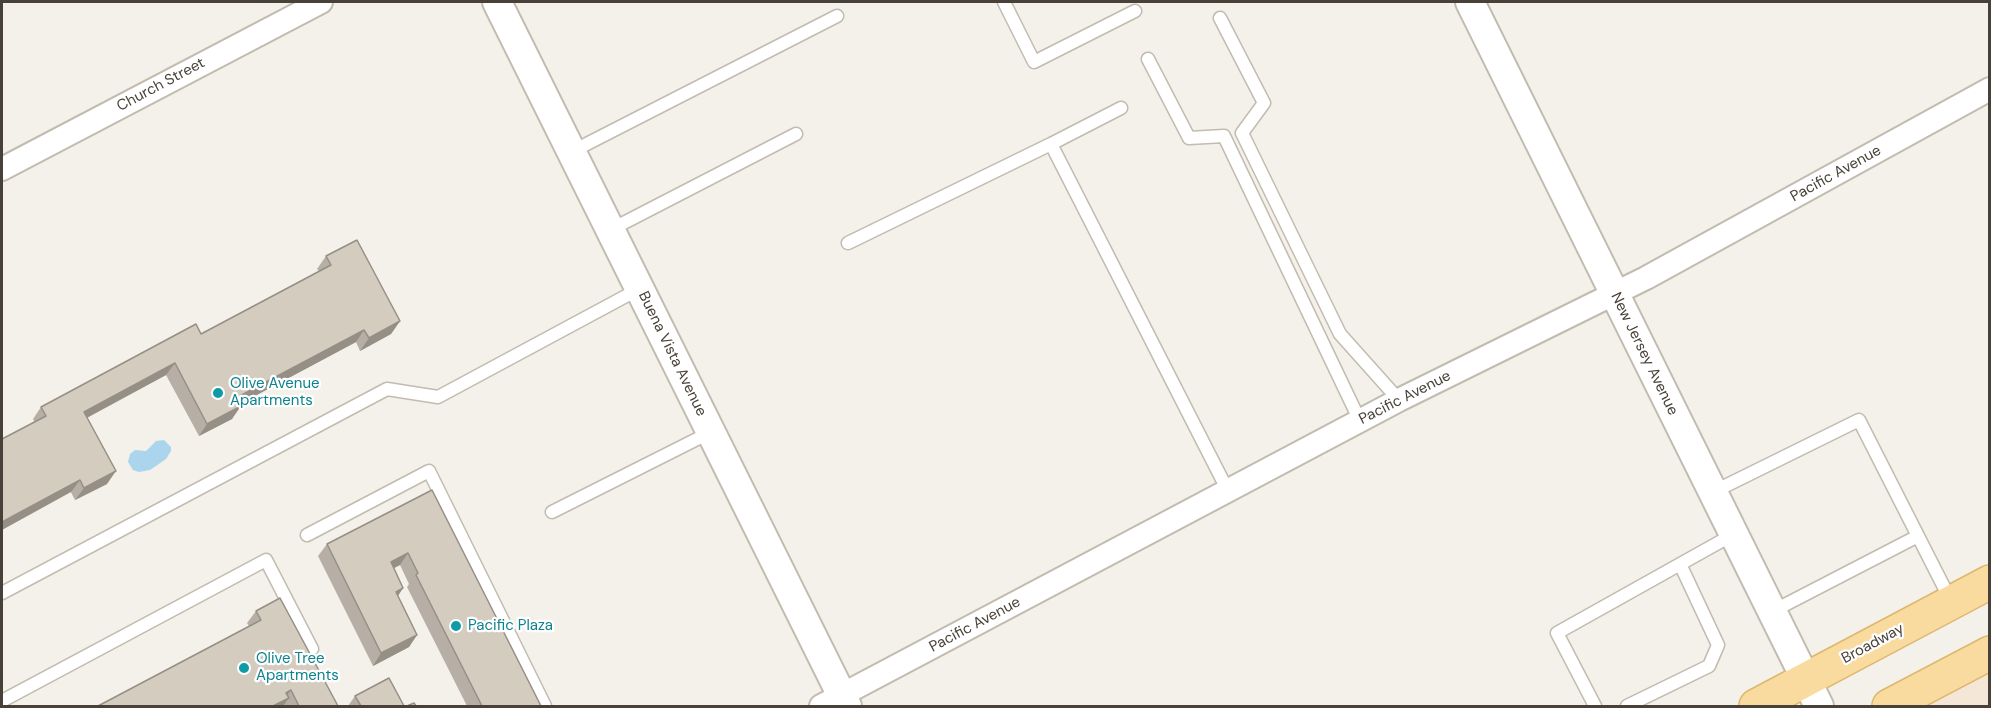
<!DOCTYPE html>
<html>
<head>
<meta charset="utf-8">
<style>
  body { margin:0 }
  #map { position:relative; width:1991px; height:708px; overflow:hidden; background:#f4f1ea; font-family:"DM Sans",sans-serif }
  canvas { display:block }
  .frame { position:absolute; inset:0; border:3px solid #484139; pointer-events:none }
</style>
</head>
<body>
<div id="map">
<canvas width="1991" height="708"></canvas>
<div class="frame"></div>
</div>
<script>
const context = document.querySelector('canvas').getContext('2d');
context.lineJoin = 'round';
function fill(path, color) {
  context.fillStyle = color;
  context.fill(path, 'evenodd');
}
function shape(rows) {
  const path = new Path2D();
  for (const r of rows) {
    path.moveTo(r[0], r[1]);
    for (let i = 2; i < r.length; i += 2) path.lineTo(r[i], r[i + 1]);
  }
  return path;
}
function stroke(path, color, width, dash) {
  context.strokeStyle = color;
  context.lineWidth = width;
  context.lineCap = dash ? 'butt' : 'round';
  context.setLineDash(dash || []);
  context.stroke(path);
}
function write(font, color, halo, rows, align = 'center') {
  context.font = font + ' "DM Sans",sans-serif';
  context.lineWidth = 4.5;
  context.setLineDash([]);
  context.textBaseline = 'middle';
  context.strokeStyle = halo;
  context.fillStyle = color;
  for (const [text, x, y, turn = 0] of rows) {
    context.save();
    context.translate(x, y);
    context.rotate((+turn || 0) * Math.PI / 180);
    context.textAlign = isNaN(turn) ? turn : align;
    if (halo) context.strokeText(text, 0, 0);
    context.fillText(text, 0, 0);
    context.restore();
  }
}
const commercial = shape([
  [1989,657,1989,706,1896,706]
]);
const water = shape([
  [164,440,171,447,171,451,166,459,150,470,139,472,133,470,128,462,130,454,135,450,146,451,156,441]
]);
const service = shape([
  [1004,2,1034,62,1135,11],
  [1220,18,1264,103,1242,133,1340,334,1399,400],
  [1148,59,1189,138,1224,136,1360,421],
  [1051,144,1121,108],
  [571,152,837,16],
  [610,230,796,134],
  [848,243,1051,144,1228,491],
  [1713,492,1859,420,1951,601],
  [552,512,711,432],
  [307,535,429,471,545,706],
  [2,593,387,389,438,397,639,289],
  [1773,611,1918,536],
  [2,701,266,560,312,649],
  [1595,706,1557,633,1734,534],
  [1627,706,1709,666,1718,645,1680,564]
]);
const minor = shape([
  [2,169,321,2],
  [821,706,1399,400,1646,278,1990,89]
]);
const tertiary = shape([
  [497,2,847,706],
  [1470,2,1819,706]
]);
const primary = shape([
  [1756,706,1990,582],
  [1889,706,1990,653]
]);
const wall = shape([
  [326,256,400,321,391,334,360,351,356,342,239,404,232,419,199,436,166,375,87,418,107,484,75,500,33,419,41,407,201,334,319,271,317,269],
  [432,490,541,706,467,706,407,587,409,584,400,565,394,568,403,588,398,596,417,635,409,647,373,666,318,556,327,544],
  [256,611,338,706,98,706,249,626,247,623],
  [355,696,404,706,348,706]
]);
const shadedWall = shape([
  [400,321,391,334,360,351,369,338],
  [364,330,356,342,227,411,236,398],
  [175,363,166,375,75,424,84,412],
  [241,406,232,419,199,436,207,424],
  [116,471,107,484,75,500,84,488],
  [80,480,71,492,2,530,2,522],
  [408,553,400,565,382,574,391,562],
  [403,588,395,600,396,592],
  [417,635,409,647,373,666,381,653],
  [291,690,283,701,289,698,283,706,273,706,286,693]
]);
const building = shape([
  [357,240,400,321,369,338,364,330,236,398,241,406,207,424,175,363,84,412,116,471,84,488,80,480,2,522,2,439,46,416,41,407,196,324,201,334,331,265,326,256,357,240],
  [432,490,541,706,482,706,416,575,418,573,408,553,391,562,403,588,396,592,417,635,381,653,327,544,432,490],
  [280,598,338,706,299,706,291,690,286,693,289,698,273,706,98,706,261,620,256,611,280,598],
  [389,678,404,706,361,706,355,696,389,678],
  [414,703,416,706,407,706,414,703]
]);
const markers = [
  [218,393,6,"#0f9aa8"],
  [456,626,6,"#0f9aa8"],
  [244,668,6,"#0f9aa8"]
];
const streetNames = [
  ["Church Street",161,85,-28],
  ["Pacific Avenue",1836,174,-29],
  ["Buena Vista Avenue",672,354,64],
  ["New Jersey Avenue",1644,354,64],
  ["Pacific Avenue",1405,398,-27],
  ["Pacific Avenue",975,625,-28],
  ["Broadway",1873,644,-28]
];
const cultureNames = [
  ["Olive Avenue",230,384],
  ["Apartments",230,401],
  ["Pacific Plaza",468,626],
  ["Olive Tree",256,659],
  ["Apartments",256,676]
];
fill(commercial, '#f4e7d7');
fill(water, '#abd5ed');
stroke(service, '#c2bbb0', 15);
stroke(minor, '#c2bbb0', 26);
stroke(tertiary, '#c2bbb0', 32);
stroke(primary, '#deb76f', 36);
stroke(service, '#fff', 12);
stroke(minor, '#fff', 22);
stroke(tertiary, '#fff', 28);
stroke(primary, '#f9db9f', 33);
fill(wall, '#b7afa5');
fill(shadedWall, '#958f86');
fill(building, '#d5ccc0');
stroke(building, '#958f86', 1.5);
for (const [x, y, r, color] of markers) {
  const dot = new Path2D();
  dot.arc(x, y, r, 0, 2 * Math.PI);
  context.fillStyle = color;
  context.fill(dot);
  stroke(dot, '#fff', 2);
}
write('15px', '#484139', '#fff', streetNames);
write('15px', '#0d838f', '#fff', cultureNames, 'left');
</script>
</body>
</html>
